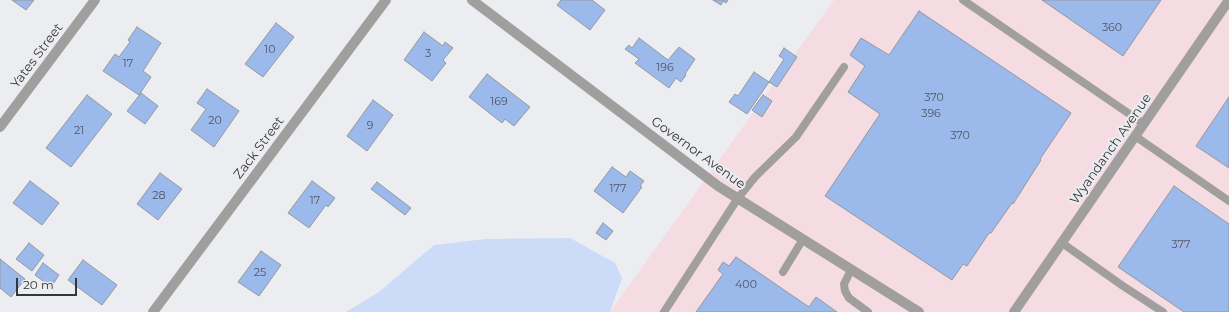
<!DOCTYPE html>
<html>
<head>
<meta charset="utf-8">
<style>
  body { margin:0 }
  #map { position:relative; width:1229px; height:312px; overflow:hidden; background:#ebedf0; font-family:Montserrat,sans-serif }
  canvas { display:block }
  .scale { position:absolute; left:16px; top:278px; width:61px; height:18px; box-sizing:border-box; border:2px solid #363638; border-top:0; padding-left:5px; font-size:12px; line-height:14px; white-space:nowrap; color:#363638; -webkit-text-stroke:3px #ebedf0; paint-order:stroke }
</style>
</head>
<body>
<div id="map">
<canvas width="1229" height="312"></canvas>
<div class="scale">20 m</div>
</div>
<script>
const context = document.querySelector('canvas').getContext('2d');
context.lineJoin = 'round';
function fill(path, color) {
  context.fillStyle = color;
  context.fill(path, 'evenodd');
}
function shape(rows) {
  const path = new Path2D();
  for (const r of rows) {
    path.moveTo(r[0], r[1]);
    for (let i = 2; i < r.length; i += 2) path.lineTo(r[i], r[i + 1]);
  }
  return path;
}
function stroke(path, color, width, dash) {
  context.strokeStyle = color;
  context.lineWidth = width;
  context.lineCap = dash ? 'butt' : 'round';
  context.setLineDash(dash || []);
  context.stroke(path);
}
function write(font, color, halo, rows, align = 'center') {
  context.font = font + ' Montserrat,sans-serif';
  context.lineWidth = 4;
  context.setLineDash([]);
  context.textBaseline = 'middle';
  context.strokeStyle = halo;
  context.fillStyle = color;
  for (const [text, x, y, turn = 0] of rows) {
    context.save();
    context.translate(x, y);
    context.rotate((+turn || 0) * Math.PI / 180);
    context.textAlign = isNaN(turn) ? turn : align;
    if (halo) context.strokeText(text, 0, 0);
    context.fillText(text, 0, 0);
    context.restore();
  }
}
const industrial = shape([
  [834,0,1229,0,1229,312,610,312]
]);
const green = shape([
  [570,238,615,263,622,278,610,312,346,312,379,292,434,245,486,239]
]);
const building = shape([
  [12,0,34,0,26,10,12,0],
  [561,0,592,0,605,10,590,30,557,5,561,0],
  [713,0,728,0,726,3,723,1,721,5,713,0],
  [1042,0,1161,0,1123,56,1042,0],
  [919,11,1071,113,1040,159,1041,160,1013,204,1012,203,991,233,989,233,967,266,963,264,952,280,825,196,880,114,848,92,865,66,850,55,861,38,889,55,919,11],
  [276,23,294,37,263,77,245,64,276,23],
  [137,27,161,43,143,71,151,77,139,95,103,71,115,54,119,57,130,42,128,40,137,27],
  [424,32,443,46,445,42,453,48,443,60,446,63,432,81,404,60,424,32],
  [639,38,668,60,679,47,695,59,685,74,686,75,681,82,676,78,669,88,635,63,639,59,625,49,629,45,632,48,639,38],
  [784,48,797,57,777,87,769,82,784,59,779,56,784,48],
  [754,72,769,82,747,114,729,102,735,94,738,96,754,72],
  [487,74,530,107,514,126,505,119,502,123,469,97,487,74],
  [207,89,239,111,214,147,191,130,206,109,197,103,207,89],
  [141,93,158,106,145,124,127,111,141,93],
  [87,95,112,114,71,167,46,148,87,95],
  [763,95,772,101,762,117,752,110,763,95],
  [1229,97,1229,168,1196,146,1229,97],
  [373,100,393,115,367,151,347,136,373,100],
  [612,167,626,177,630,171,644,181,640,186,642,187,623,213,594,191,612,167],
  [160,173,182,189,158,220,137,204,160,173],
  [30,181,59,203,42,225,13,203,30,181],
  [312,181,335,198,328,207,326,205,309,228,288,213,312,181],
  [377,182,411,208,405,215,371,189,377,182],
  [1174,186,1229,224,1229,312,1184,312,1118,267,1174,186],
  [603,223,613,231,606,240,596,233,603,223],
  [29,243,44,255,32,271,16,259,29,243],
  [261,251,281,265,259,296,238,282,261,251],
  [736,257,809,307,816,297,837,312,696,312,723,274,718,270,723,262,729,266,736,257],
  [0,259,25,279,11,297,0,288,0,259],
  [83,260,117,285,102,305,68,280,83,260],
  [43,263,59,275,51,287,35,275,43,263]
]);
const service = shape([
  [963,0,1144,124],
  [1135,136,1229,201],
  [1062,243,1123,286,1163,312],
  [851,270,844,284,845,291,849,298,868,312],
  [783,272,803,239],
  [664,312,738,198,755,177,796,137,844,67]
]);
const minor = shape([
  [472,0,718,186,919,312],
  [0,127,95,0],
  [153,312,386,0]
]);
const tertiary = shape([
  [1014,312,1229,0]
]);
const numberNames = [
  ["360",1112,28],
  ["10",270,50],
  ["3",428,54],
  ["17",128,64],
  ["196",665,68],
  ["370",934,98],
  ["169",499,102],
  ["396",931,114],
  ["20",215,121],
  ["9",370,126],
  ["21",79,131],
  ["370",960,136],
  ["177",618,189],
  ["28",159,196],
  ["17",315,201],
  ["377",1181,245],
  ["25",260,273],
  ["400",746,285]
];
const streetNames = [
  ["Yates Street",37,56,-53],
  ["Zack Street",259,148,-53],
  ["Wyandanch Avenue",1111,149,-55],
  ["Governor Avenue",698,153,36]
];
fill(industrial, '#f5dbe2');
fill(green, '#ccdcf8');
fill(building, '#9cb9ec');
stroke(building, '#96989b', 1);
stroke(service, '#a19f9e', 8);
stroke(minor, '#a19f9e', 10);
stroke(tertiary, '#a19f9e', 10);
write('11px', '#505765', null, numberNames);
write('13px', '#363638', '#ebedf0', streetNames);
</script>
</body>
</html>
